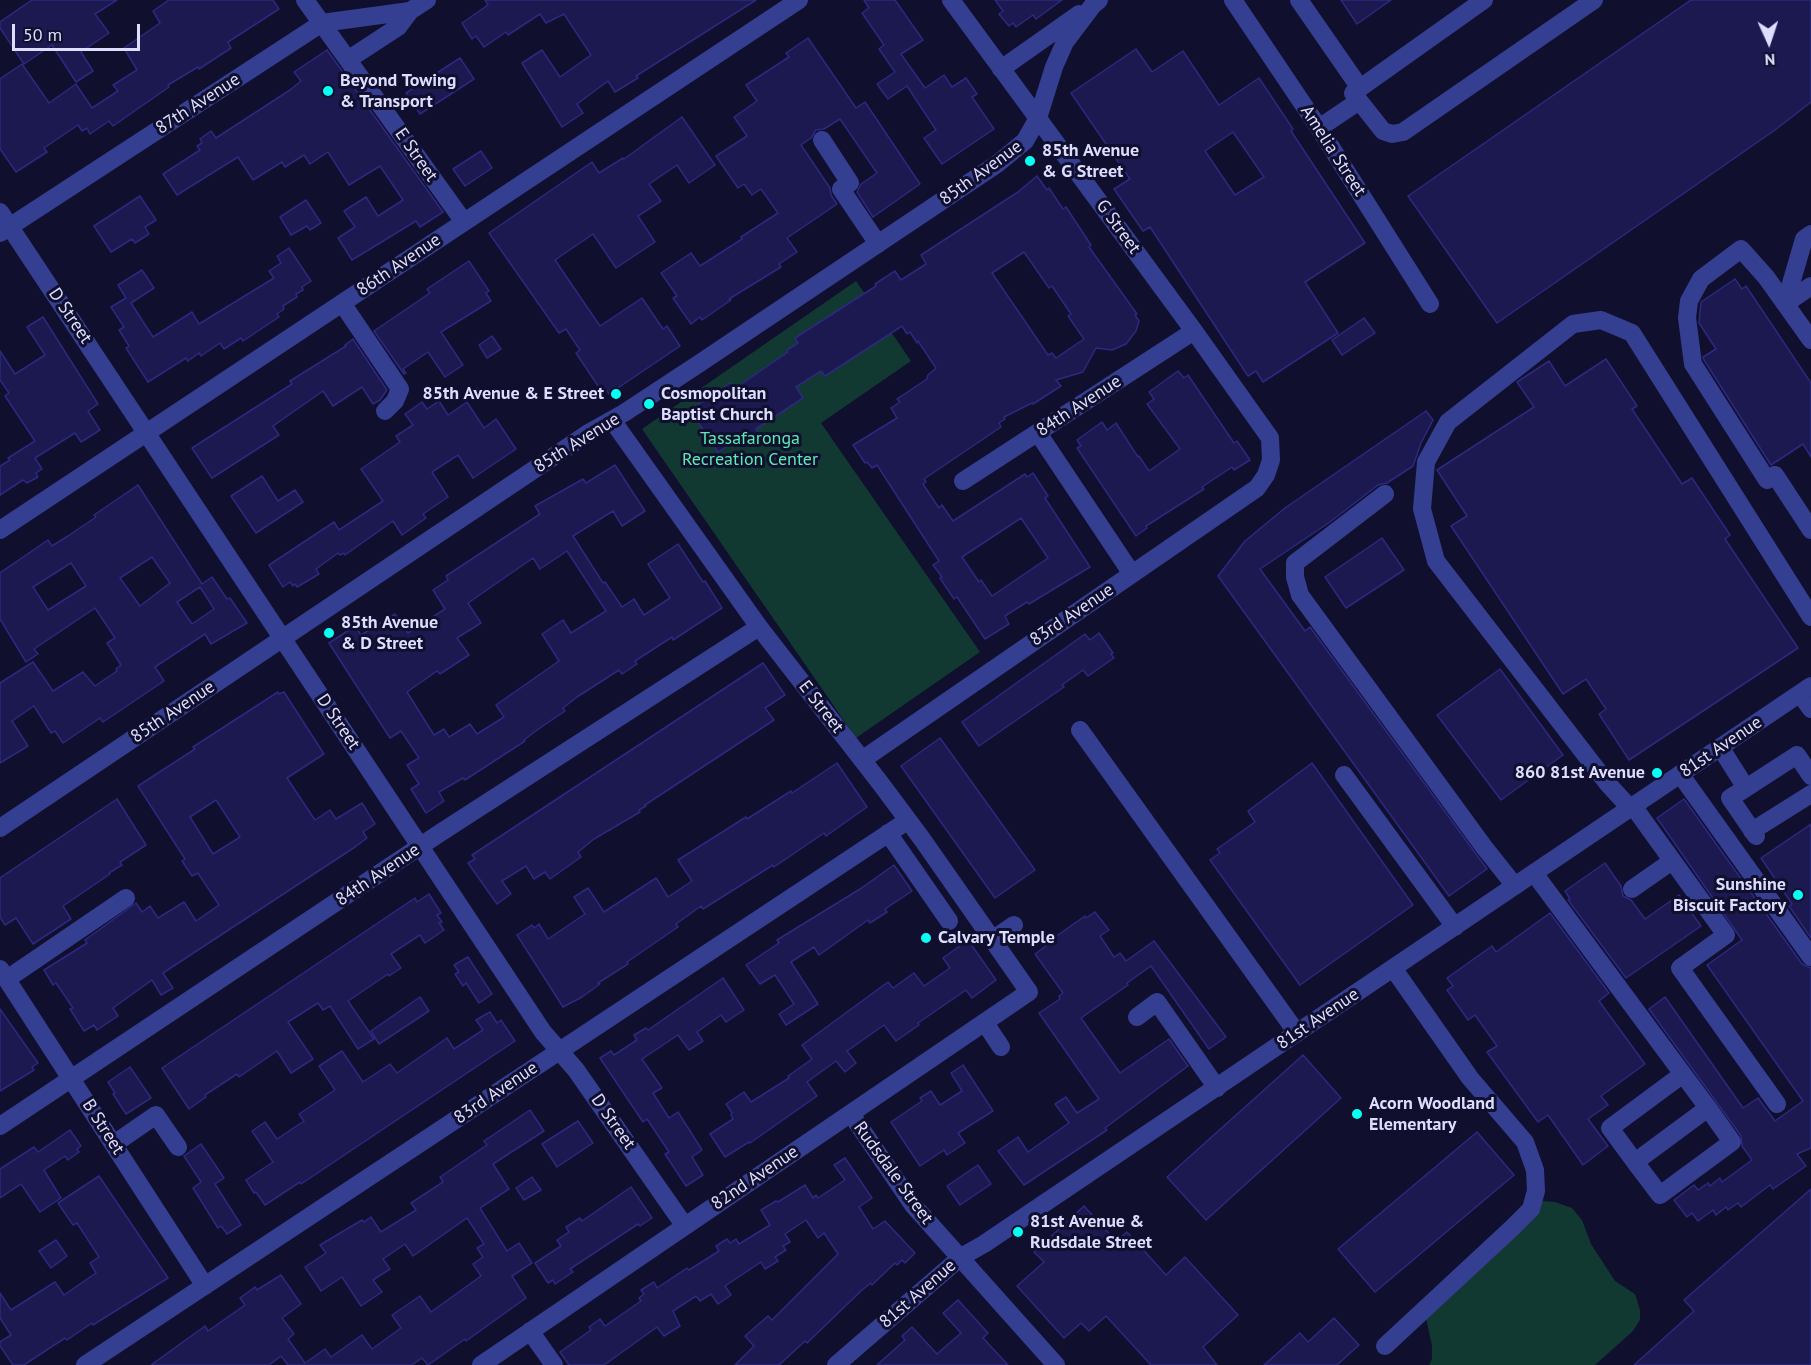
<!DOCTYPE html>
<html>
<head>
<meta charset="utf-8">
<style>
  body { margin:0 }
  #map { position:relative; width:1811px; height:1365px; overflow:hidden; background:#100f2e; font-family:"PT Sans",sans-serif }
  canvas { display:block }
  .north { position:absolute; left:1739px; top:12px; width:60px; height:60px; -webkit-text-stroke:4px #100f2e; paint-order:stroke; rotate:177deg; font-size:16px; font-weight:700; line-height:24px; text-align:center; color:#dcddff }
  .north::after { content:''; display:block; margin:auto; width:21px; height:27px; background:#dcddff; clip-path:polygon(50% 0,100% 100%,50% 72%,0 100%) }
  .scale { position:absolute; left:12px; top:24px; width:128px; height:27px; box-sizing:border-box; border:3px solid #dcddff; border-top:0; padding-left:8px; font-size:18px; line-height:21px; white-space:nowrap; color:#dcddff; -webkit-text-stroke:4px #100f2e; paint-order:stroke }
</style>
</head>
<body>
<div id="map">
<canvas width="1811" height="1365"></canvas>
<div class="north">N</div>
<div class="scale">50 m</div>
</div>
<script>
const context = document.querySelector('canvas').getContext('2d');
context.lineJoin = 'round';
function fill(path, color) {
  context.fillStyle = color;
  context.fill(path, 'evenodd');
}
function shape(rows) {
  const path = new Path2D();
  for (const r of rows) {
    path.moveTo(r[0], r[1]);
    for (let i = 2; i < r.length; i += 2) path.lineTo(r[i], r[i + 1]);
  }
  return path;
}
function stroke(path, color, width, dash) {
  context.strokeStyle = color;
  context.lineWidth = width;
  context.lineCap = dash ? 'butt' : 'round';
  context.setLineDash(dash || []);
  context.stroke(path);
}
function write(font, color, halo, rows, align = 'center') {
  context.font = font + ' "PT Sans",sans-serif';
  context.lineWidth = 6;
  context.setLineDash([]);
  context.textBaseline = 'middle';
  context.strokeStyle = halo;
  context.fillStyle = color;
  for (const [text, x, y, turn = 0] of rows) {
    context.save();
    context.translate(x, y);
    context.rotate((+turn || 0) * Math.PI / 180);
    context.textAlign = isNaN(turn) ? turn : align;
    if (halo) context.strokeText(text, 0, 0);
    context.fillText(text, 0, 0);
    context.restore();
  }
}
const green = shape([
  [856,281,911,361,821,423,980,652,856,738,642,429],
  [1542,1201,1555,1202,1572,1208,1582,1220,1591,1244,1615,1281,1635,1294,1640,1310,1640,1320,1633,1331,1595,1365,1429,1365,1432,1359,1432,1346,1426,1318]
]);
const building = shape([
  [32,0,117,0,95,14,109,33,81,52,93,71,76,82,52,45,24,64,0,28,0,22,32,0],
  [169,0,273,0,279,9,228,42,231,48,199,69,198,67,168,85,169,87,113,126,109,121,90,134,87,128,82,131,78,125,44,148,47,152,16,172,0,149,0,79,22,64,49,103,76,84,92,108,118,91,113,85,137,70,124,48,160,23,153,11,169,0],
  [485,0,756,0,636,76,638,78,615,92,608,81,577,104,583,113,562,127,522,63,542,50,560,77,591,55,564,14,546,23,540,14,508,35,506,32,484,47,476,36,472,39,462,23,488,5,485,0],
  [864,0,895,0,923,40,901,54,925,88,944,75,952,87,966,78,977,94,972,97,994,129,942,164,924,138,936,130,907,86,888,99,877,84,895,72,879,49,884,45,862,13,869,8,864,0],
  [995,0,1062,0,1036,19,1033,15,1016,27,1013,23,1009,26,999,14,1003,11,995,0],
  [1341,0,1391,0,1357,24,1341,0],
  [1691,0,1811,0,1811,102,1775,130,1497,323,1408,196,1691,0],
  [808,38,856,108,865,102,920,184,873,217,857,192,861,184,877,173,840,119,824,129,816,130,811,138,801,145,830,188,831,195,837,204,787,238,797,252,779,264,781,267,729,299,731,300,702,320,700,317,691,324,673,298,677,296,661,273,691,253,700,266,742,239,741,237,778,213,761,189,752,195,744,184,738,188,716,156,747,136,734,117,757,101,746,85,789,57,786,53,808,38],
  [1136,49,1152,72,1183,51,1219,105,1259,78,1293,129,1291,131,1365,243,1305,282,1338,333,1263,382,1256,371,1248,376,1150,227,1143,231,1114,189,1130,179,1071,93,1136,49],
  [1233,132,1264,177,1235,195,1205,151,1233,132],
  [327,50,443,212,420,227,416,221,352,260,338,238,355,227,344,211,366,197,378,216,403,200,380,166,349,185,328,152,310,164,304,155,285,167,282,162,253,180,238,157,177,195,163,174,200,150,197,146,202,143,200,139,211,131,216,138,290,90,301,81,294,72,327,50],
  [460,58,474,79,420,114,406,93,460,58],
  [682,117,715,165,689,183,677,165,649,184,661,201,638,216,655,242,616,268,593,234,555,260,600,326,642,298,663,329,667,326,680,346,609,394,604,387,600,389,576,353,580,350,566,329,559,333,489,233,592,162,599,173,623,158,624,159,682,117],
  [481,151,492,168,465,186,453,169,481,151],
  [1037,176,1047,190,1049,188,1063,209,1066,207,1091,245,1089,247,1137,314,1135,315,1139,321,1136,331,1126,344,1112,350,1096,348,1083,372,1056,380,1061,386,1033,404,1032,403,1004,417,1005,419,999,423,1001,427,924,479,926,482,923,484,939,508,942,505,953,521,1025,474,1027,477,1033,473,1048,496,1045,498,1090,567,1029,604,1027,602,1005,616,1009,624,985,639,957,597,954,599,940,578,942,577,933,565,939,561,877,465,872,468,867,462,865,463,853,445,897,418,891,408,900,402,897,399,927,379,928,375,936,368,918,341,917,343,910,332,907,334,902,326,825,376,821,371,796,387,803,398,756,429,759,435,743,445,739,439,718,452,690,410,730,383,734,389,788,352,787,350,798,343,795,338,876,286,875,284,895,271,901,280,926,264,921,255,1018,192,1037,176],
  [1024,252,1049,288,1052,286,1071,314,1068,316,1084,339,1056,358,1052,353,1048,355,992,273,1024,252],
  [1021,518,1048,558,992,596,981,580,979,582,962,557,1021,518],
  [140,196,156,220,145,227,149,234,135,243,132,239,111,252,94,226,140,196],
  [306,200,321,223,310,230,307,226,291,235,280,217,306,200],
  [289,248,311,281,302,287,303,290,296,294,297,297,283,306,284,309,277,314,279,317,243,341,241,338,224,349,220,343,201,356,199,353,188,361,186,358,148,382,126,348,129,346,119,330,124,327,111,307,126,298,118,285,142,270,154,288,131,303,153,337,192,312,199,324,274,278,269,271,281,263,277,256,289,248],
  [469,261,489,291,486,293,491,301,441,332,463,365,445,377,428,352,403,369,406,373,404,374,374,331,430,293,427,289,469,261],
  [1735,279,1742,289,1746,286,1811,383,1811,457,1803,444,1771,465,1704,360,1703,357,1716,349,1699,323,1701,302,1735,279],
  [43,317,98,404,88,411,100,430,81,442,75,433,35,458,42,469,36,473,38,477,27,483,23,480,0,495,0,466,10,460,8,458,35,441,5,396,9,393,0,380,0,351,15,374,45,355,27,327,43,317],
  [1364,318,1375,333,1342,355,1332,340,1364,318],
  [492,336,501,349,487,358,479,345,492,336],
  [353,339,387,390,380,400,373,404,362,387,333,406,323,391,273,426,279,435,212,478,192,448,292,384,290,381,346,346,345,345,353,339],
  [1606,359,1637,406,1632,409,1682,484,1692,478,1730,535,1725,539,1798,648,1629,760,1599,714,1606,709,1586,679,1563,694,1451,526,1467,516,1437,470,1534,407,1517,382,1549,361,1565,386,1606,359],
  [1178,371,1184,378,1188,375,1234,443,1237,441,1250,460,1234,470,1232,467,1202,487,1204,489,1146,526,1147,528,1136,536,1077,448,1081,446,1077,440,1102,422,1107,430,1116,423,1138,457,1139,456,1149,471,1180,449,1147,404,1154,399,1149,392,1178,371],
  [439,401,448,415,467,402,484,428,496,419,516,449,473,478,458,455,432,472,448,497,423,514,426,518,402,535,393,521,345,555,344,553,340,555,338,553,316,569,319,574,297,587,295,584,293,586,290,582,283,587,269,565,334,522,339,530,383,501,361,469,400,442,396,436,413,425,405,414,422,402,427,409,439,401],
  [1426,411,1433,420,1421,443,1413,466,1387,483,1378,485,1330,522,1260,569,1305,631,1310,627,1487,869,1449,896,1218,576,1245,541,1285,508,1426,411],
  [615,465,645,511,622,526,613,511,573,536,603,583,605,582,622,607,634,599,644,615,670,598,648,564,678,544,703,582,705,581,722,608,673,640,672,637,635,661,637,664,622,674,619,670,577,697,563,708,565,711,537,730,524,740,525,741,465,780,463,778,439,792,444,801,426,813,411,789,419,784,407,765,419,758,401,731,390,738,329,643,355,626,361,635,395,614,408,633,445,609,433,590,448,580,446,576,540,514,535,506,583,479,586,483,615,465],
  [567,551,606,611,571,633,563,620,542,634,559,661,496,705,504,717,477,734,470,724,449,737,444,729,434,735,407,692,437,671,440,674,469,655,457,638,481,623,468,603,533,558,540,569,567,551],
  [262,476,278,501,295,490,303,502,256,533,231,496,262,476],
  [138,485,202,584,212,577,227,599,230,598,247,623,211,644,205,634,155,667,164,681,103,722,100,718,63,743,55,731,51,733,34,706,12,721,28,746,0,763,0,683,33,662,53,691,83,672,95,686,117,671,116,669,121,665,107,643,115,638,95,608,34,649,38,654,26,662,0,619,0,573,48,540,52,546,68,536,96,517,94,515,138,485],
  [152,557,170,583,140,606,120,578,152,557],
  [71,563,86,586,48,610,33,587,71,563],
  [200,587,214,609,192,624,177,602,200,587],
  [1382,538,1404,570,1346,608,1325,577,1382,538],
  [1099,633,1113,653,1111,654,1114,658,1088,676,1083,670,1062,685,1064,687,979,746,962,722,1085,634,1090,640,1099,633],
  [763,663,785,695,765,708,774,720,645,805,646,806,639,810,640,812,594,839,578,852,581,857,550,879,545,872,534,879,526,866,502,881,511,894,497,904,468,863,475,859,472,855,763,663],
  [1500,669,1563,755,1501,800,1437,715,1500,669],
  [278,692,279,694,284,692,324,754,287,778,315,820,330,810,336,819,362,803,375,824,363,832,367,838,355,847,163,973,173,988,161,995,152,980,113,1008,118,1016,97,1030,94,1025,84,1031,70,1009,73,1008,56,983,53,985,44,970,87,943,85,940,136,903,142,912,150,906,158,918,184,902,196,921,219,905,198,873,192,876,182,861,185,859,138,786,195,749,193,747,278,692],
  [216,800,240,837,213,854,190,817,216,800],
  [940,738,1035,870,995,898,901,766,940,738],
  [837,763,867,807,826,836,824,833,774,867,773,865,703,909,701,906,676,924,678,927,627,962,628,964,598,983,600,984,582,997,563,1007,517,935,532,925,534,928,539,924,548,939,585,914,574,897,588,888,604,912,656,878,668,897,692,881,678,860,746,817,747,819,791,791,792,793,837,763],
  [1312,763,1413,905,1300,985,1210,860,1220,853,1217,849,1255,822,1248,811,1312,763],
  [117,799,146,845,120,862,122,865,109,873,110,874,63,906,71,919,33,944,16,918,5,925,0,917,0,878,117,799],
  [1684,799,1802,964,1811,968,1811,1148,1797,1154,1806,1166,1773,1189,1770,1185,1741,1207,1738,1203,1728,1210,1726,1207,1716,1215,1713,1210,1698,1221,1692,1213,1687,1217,1674,1200,1694,1185,1698,1190,1708,1183,1710,1186,1720,1178,1722,1182,1752,1160,1742,1146,1741,1136,1649,1009,1665,997,1743,1108,1758,1098,1775,1121,1803,1101,1707,965,1742,940,1657,818,1684,799],
  [1811,824,1811,938,1789,906,1792,904,1761,858,1811,824],
  [1605,863,1621,886,1623,896,1631,900,1645,919,1679,895,1701,926,1626,978,1568,900,1570,899,1565,891,1605,863],
  [894,865,912,891,885,909,887,912,870,923,868,920,819,955,814,947,791,962,818,1004,786,1025,779,1014,794,1004,775,975,760,984,746,965,779,943,777,940,860,889,894,865],
  [429,894,441,913,437,915,442,922,439,923,444,930,425,943,420,935,391,954,401,968,389,976,388,974,348,1001,374,1039,358,1049,330,1006,323,1010,318,1003,288,1022,313,1059,291,1073,277,1051,239,1077,237,1074,205,1095,206,1097,189,1109,162,1068,415,898,417,902,429,894],
  [1095,912,1109,930,1100,936,1114,957,1120,953,1126,961,1154,941,1226,1037,1209,1049,1151,966,1127,983,1128,985,1081,1018,1120,1073,1169,1039,1188,1066,1105,1128,1107,1130,1024,1185,998,1151,1018,1137,1028,1152,1069,1123,1055,1104,1066,1097,1077,1113,1099,1099,1039,1013,1060,999,1059,996,1063,993,1035,954,1046,946,1045,944,1085,916,1086,918,1095,912],
  [1550,913,1609,993,1599,1001,1645,1064,1601,1096,1608,1105,1588,1119,1608,1146,1583,1165,1548,1115,1538,1122,1487,1052,1497,1046,1475,1015,1468,1020,1447,990,1453,986,1447,978,1492,946,1496,952,1550,913],
  [968,940,996,980,972,998,966,990,918,1023,919,1025,896,1041,884,1025,847,1051,856,1063,845,1072,836,1061,807,1082,817,1096,750,1143,749,1142,725,1157,710,1134,733,1119,731,1115,732,1113,726,1104,744,1092,751,1102,789,1078,788,1076,812,1059,802,1045,888,982,893,988,914,973,924,986,950,968,943,958,968,940],
  [468,957,492,994,479,1003,466,983,463,986,455,974,459,972,454,965,468,957],
  [723,978,744,1010,726,1022,721,1015,697,1032,703,1041,689,1050,678,1035,642,1059,662,1088,653,1093,669,1118,678,1112,702,1150,692,1157,703,1175,686,1186,665,1154,669,1152,647,1119,643,1122,600,1058,611,1051,614,1055,637,1040,634,1035,646,1028,648,1030,723,978],
  [420,997,429,1011,379,1044,371,1031,420,997],
  [0,1009,38,1063,32,1067,34,1070,0,1091,0,1009],
  [490,1012,497,1023,501,1020,515,1041,301,1184,300,1182,265,1205,256,1192,254,1193,246,1180,273,1162,252,1131,265,1122,277,1139,304,1121,299,1114,335,1090,319,1066,342,1051,363,1082,390,1064,397,1073,447,1038,454,1049,483,1030,476,1020,490,1012],
  [1303,1055,1341,1098,1206,1220,1167,1177,1303,1055],
  [963,1065,993,1111,958,1133,965,1143,947,1155,944,1150,920,1166,891,1122,922,1101,920,1098,931,1091,940,1105,962,1091,951,1073,963,1065],
  [130,1067,151,1098,126,1114,113,1094,115,1093,108,1082,130,1067],
  [530,1110,544,1131,493,1164,509,1189,480,1208,507,1251,519,1243,532,1263,512,1276,526,1298,466,1341,465,1339,428,1365,422,1358,412,1365,288,1365,281,1356,269,1365,151,1365,205,1326,208,1331,245,1305,240,1298,255,1287,257,1290,281,1275,301,1304,282,1318,294,1334,288,1339,305,1363,325,1349,331,1357,362,1335,372,1349,401,1328,392,1315,420,1296,431,1312,481,1276,473,1264,483,1257,477,1248,484,1244,467,1218,413,1256,405,1244,383,1259,390,1269,373,1280,382,1292,361,1306,342,1277,321,1291,305,1267,326,1253,320,1245,362,1220,364,1222,371,1217,381,1232,416,1210,411,1203,443,1182,440,1177,487,1145,484,1141,530,1110],
  [578,1121,593,1143,557,1167,542,1144,578,1121],
  [70,1130,81,1146,77,1149,79,1152,68,1160,65,1156,44,1170,61,1198,40,1212,21,1184,0,1198,0,1169,34,1147,38,1152,70,1130],
  [1477,1132,1514,1175,1375,1292,1338,1249,1477,1132],
  [201,1144,224,1178,215,1184,241,1225,227,1234,221,1226,218,1228,193,1188,201,1182,184,1156,201,1144],
  [845,1158,872,1198,859,1207,873,1229,885,1221,915,1253,905,1263,902,1260,897,1265,895,1263,872,1285,871,1283,862,1290,807,1343,805,1341,779,1365,735,1365,754,1346,745,1336,768,1316,772,1320,838,1254,824,1233,818,1238,806,1220,785,1234,790,1242,783,1246,786,1250,775,1257,778,1261,765,1269,761,1262,725,1286,731,1295,718,1304,711,1294,700,1301,696,1296,673,1311,680,1326,664,1336,657,1327,604,1365,569,1365,560,1352,591,1330,589,1327,600,1319,605,1326,641,1301,639,1298,644,1294,641,1290,654,1282,657,1288,687,1268,689,1270,719,1251,716,1246,727,1239,730,1243,736,1239,739,1244,770,1225,761,1210,776,1201,778,1202,805,1185,813,1198,816,1195,818,1198,845,1180,834,1165,845,1158],
  [978,1165,991,1184,960,1205,947,1186,978,1165],
  [99,1176,168,1278,93,1325,92,1323,67,1340,65,1338,24,1365,13,1365,0,1346,0,1342,11,1335,0,1318,0,1293,11,1310,55,1282,64,1295,96,1273,90,1263,99,1257,77,1223,73,1225,58,1203,99,1176],
  [532,1177,541,1190,524,1200,516,1188,532,1177],
  [631,1187,652,1218,640,1226,638,1224,570,1269,573,1272,555,1284,553,1280,548,1283,535,1263,561,1246,557,1240,569,1232,566,1227,580,1218,582,1221,631,1187],
  [1811,1189,1811,1365,1634,1365,1694,1311,1684,1300,1811,1189],
  [1084,1206,1116,1241,1127,1232,1166,1275,1185,1257,1238,1315,1203,1347,1217,1365,1151,1365,1106,1316,1089,1331,1081,1323,1064,1338,1017,1286,1044,1262,1034,1252,1084,1206],
  [56,1240,67,1256,51,1268,39,1251,56,1240],
  [958,1300,988,1333,983,1338,1008,1365,877,1365,905,1340,902,1336,912,1327,937,1354,961,1333,943,1313,958,1300],
  [1334,1318,1359,1345,1337,1365,1264,1365,1300,1333,1308,1342,1334,1318]
]);
const minor = shape([
  [305,0,464,222],
  [1233,0,1319,128,1430,304],
  [1299,0,1360,88],
  [1484,0,1353,93,1383,131,1392,134,1403,132,1594,0],
  [349,59,398,27,410,11],
  [1001,69,1079,14],
  [1319,128,1359,101],
  [822,140,850,183,841,189,878,244],
  [0,212,543,1032,576,1070,684,1225],
  [0,233,322,23,410,11,427,0],
  [342,303,400,389,395,401,385,411],
  [1785,304,1804,239,1811,234],
  [1785,304,1811,286],
  [1811,340,1766,277,1741,249,1701,279,1689,301,1687,318,1693,364,1767,480,1775,475,1811,530],
  [1038,433,1132,574],
  [963,481,1194,331],
  [1385,494,1295,563,1295,577,1300,595,1484,847,1515,886],
  [0,530,799,0],
  [1800,694,1811,709],
  [1080,730,1297,1033],
  [1720,747,1746,788,1730,798,1756,836],
  [862,760,1257,488,1266,475,1271,460,1270,438,1194,331,951,0],
  [1680,774,1811,957],
  [1344,775,1455,927],
  [1746,788,1797,755,1811,776],
  [1633,806,1726,935,1680,968,1777,1104],
  [1630,808,1608,784,1436,561,1422,509,1426,462,1448,422,1573,324,1601,320,1632,333,1811,617],
  [0,828,590,432,624,413,700,363,997,164,1025,141,1038,118,1054,67,1065,42,1093,5,1099,0],
  [1752,831,1811,794],
  [888,833,949,921],
  [1534,873,1708,1108,1635,1162,1660,1195,1732,1142,1708,1108],
  [1632,889,1672,861],
  [992,940,1014,925],
  [0,969,205,1286],
  [7,979,126,898],
  [1137,1017,1157,1002,1217,1088],
  [985,1023,1001,1047],
  [851,1114,913,1205,1056,1365],
  [0,1126,440,833,759,627],
  [114,1144,156,1115,178,1147],
  [1635,1162,1610,1128,1683,1074],
  [530,1331,554,1365],
  [1385,1346,1512,1228,1531,1209,1536,1191,1535,1170,1525,1142,1470,1078,1393,968],
  [85,1365,907,821],
  [481,1365,1029,992,922,839,881,784,759,627,612,420],
  [836,1365,961,1257,984,1244,1811,686]
]);
const markers = [
  [328,91,6,"#08fff4"],
  [1030,161,6,"#08fff4"],
  [616,394,6,"#08fff4"],
  [649,404,6,"#08fff4"],
  [329,633,6,"#08fff4"],
  [1657,773,6,"#08fff4"],
  [1798,895,6,"#08fff4"],
  [926,938,6,"#08fff4"],
  [1357,1114,6,"#08fff4"],
  [1018,1232,6,"#08fff4"]
];
const poiNames = [
  ["Beyond Towing",340,81],
  ["& Transport",340,102],
  ["85th Avenue",1042,151],
  ["& G Street",1042,172],
  ["85th Avenue & E Street",604,394,"right"],
  ["Cosmopolitan",661,394],
  ["Baptist Church",661,415],
  ["85th Avenue",341,623],
  ["& D Street",341,644],
  ["860 81st Avenue",1645,773,"right"],
  ["Sunshine",1786,885,"right"],
  ["Biscuit Factory",1786,906,"right"],
  ["Calvary Temple",938,938],
  ["Acorn Woodland",1369,1104],
  ["Elementary",1369,1125],
  ["81st Avenue &",1030,1222],
  ["Rudsdale Street",1030,1243]
];
const streetNames = [
  ["87th Avenue",198,104,-33],
  ["Amelia Street",1333,151,57],
  ["E Street",416,155,55],
  ["85th Avenue",981,173,-36],
  ["G Street",1118,227,54],
  ["86th Avenue",399,265,-34],
  ["D Street",70,316,56],
  ["84th Avenue",1079,406,-33],
  ["85th Avenue",577,443,-32],
  ["83rd Avenue",1072,615,-34],
  ["E Street",821,707,52],
  ["85th Avenue",173,712,-34],
  ["D Street",338,722,56],
  ["81st Avenue",1721,747,-34],
  ["84th Avenue",378,875,-34],
  ["81st Avenue",1318,1019,-34],
  ["83rd Avenue",496,1093,-34],
  ["D Street",613,1122,55],
  ["B Street",103,1127,57],
  ["Rudsdale Street",893,1173,54],
  ["82nd Avenue",755,1178,-34],
  ["81st Avenue",918,1294,-41]
];
const parkNames = [
  ["Tassafaronga",750,439],
  ["Recreation Center",750,460]
];
fill(green, '#113932');
fill(building, '#1c1951');
stroke(building, '#2d2880', 1.5);
stroke(minor, '#353f92', 18);
for (const [x, y, r, color] of markers) {
  const dot = new Path2D();
  dot.arc(x, y, r, 0, 2 * Math.PI);
  context.fillStyle = color;
  context.fill(dot);
  stroke(dot, '#100f2e', 2);
}
write('bold 18px', '#dcddff', '#100f2e', poiNames, 'left');
write('18px', '#dcddff', '#100f2e', streetNames);
write('18px', '#5aedb3', '#100f2e', parkNames);
</script>
</body>
</html>
